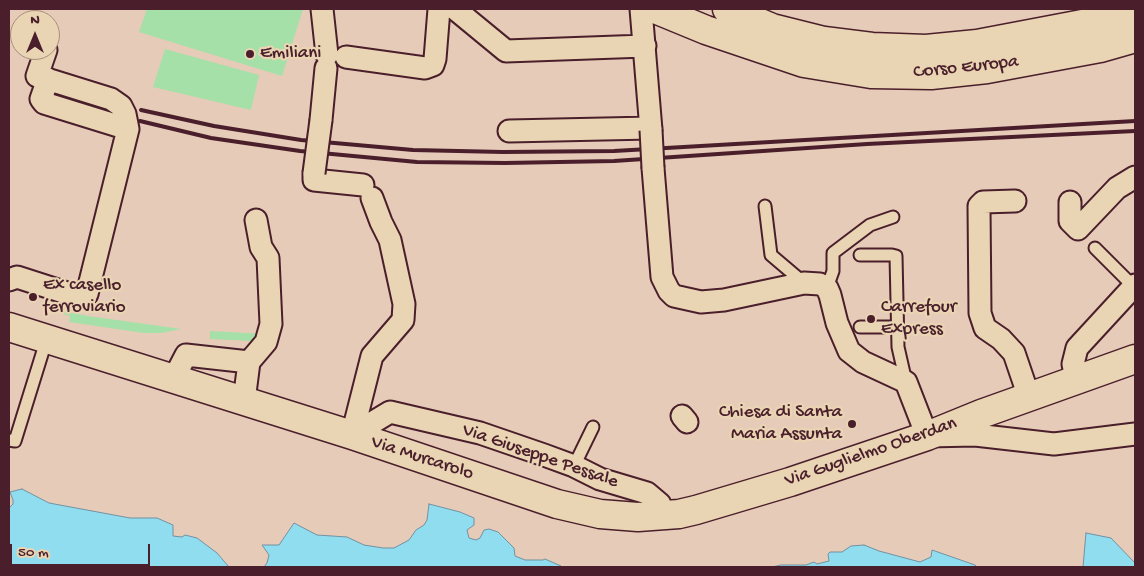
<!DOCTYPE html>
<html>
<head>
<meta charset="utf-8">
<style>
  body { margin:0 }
  #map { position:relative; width:1144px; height:576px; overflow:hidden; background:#e6cbb8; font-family:"Gochi Hand",sans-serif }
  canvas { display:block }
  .frame { position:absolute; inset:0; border:10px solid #4a1f2b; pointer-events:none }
  .north { position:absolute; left:10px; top:10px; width:50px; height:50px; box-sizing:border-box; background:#e9d4b3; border:1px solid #a98c7d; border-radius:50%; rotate:0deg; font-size:14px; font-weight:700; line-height:20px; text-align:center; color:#4a1f2b }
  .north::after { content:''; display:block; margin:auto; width:18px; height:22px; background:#4a1f2b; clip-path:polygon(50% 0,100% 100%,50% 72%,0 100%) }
  .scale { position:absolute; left:10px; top:544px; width:140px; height:22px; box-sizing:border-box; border:2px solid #4a1f2b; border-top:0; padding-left:6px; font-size:15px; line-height:18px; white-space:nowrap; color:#4a1f2b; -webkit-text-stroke:4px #e9d4b3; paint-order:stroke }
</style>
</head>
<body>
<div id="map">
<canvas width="1144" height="576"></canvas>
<div class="frame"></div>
<div class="north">N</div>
<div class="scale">50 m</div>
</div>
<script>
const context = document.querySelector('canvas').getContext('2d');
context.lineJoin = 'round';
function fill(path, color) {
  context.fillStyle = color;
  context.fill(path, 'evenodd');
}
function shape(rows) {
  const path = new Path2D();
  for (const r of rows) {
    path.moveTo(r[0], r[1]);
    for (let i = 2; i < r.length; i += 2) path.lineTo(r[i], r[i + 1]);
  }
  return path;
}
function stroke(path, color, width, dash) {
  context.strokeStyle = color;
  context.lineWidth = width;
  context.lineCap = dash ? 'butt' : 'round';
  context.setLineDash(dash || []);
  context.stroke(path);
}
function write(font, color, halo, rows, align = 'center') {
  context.font = font + ' "Gochi Hand",sans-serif';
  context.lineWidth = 4.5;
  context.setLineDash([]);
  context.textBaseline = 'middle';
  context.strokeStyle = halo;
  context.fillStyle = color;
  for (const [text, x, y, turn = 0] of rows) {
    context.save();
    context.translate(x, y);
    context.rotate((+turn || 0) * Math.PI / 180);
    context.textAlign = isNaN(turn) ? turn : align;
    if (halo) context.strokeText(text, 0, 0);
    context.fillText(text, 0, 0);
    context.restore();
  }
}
const green = shape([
  [147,9,303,9,282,76,139,32],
  [165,49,259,75,251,110,153,87],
  [64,311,88,316,181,329,161,333,144,333,69,322,70,316,63,314],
  [210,331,264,334,257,340,253,341,210,339]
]);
const water = shape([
  [22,489,49,503,130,518,157,518,173,525,173,536,182,537,185,535,197,538,217,553,229,567,9,567,9,508,13,504,13,500,10,492,22,489],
  [429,504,460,512,474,518,474,525,467,530,469,538,476,540,480,538,484,530,489,529,498,532,514,548,515,556,525,560,543,560,545,559,561,566,561,567,264,567,267,563,269,555,262,545,279,545,294,523,317,535,347,537,364,545,383,548,394,548,409,540,416,530,424,525,427,520,429,504],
  [1086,533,1111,538,1135,563,1135,567,1083,567,1086,533],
  [864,545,879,551,920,562,931,557,932,550,975,565,977,567,772,567,781,565,806,565,814,562,817,564,829,561,828,554,830,552,842,552,851,546,864,545]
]);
const lane = shape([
  [765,206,771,255,804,283],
  [1095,248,1133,286],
  [860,255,892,255,896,256,898,347,906,382],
  [827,288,833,271,833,253,870,225,893,217],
  [860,327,897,327],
  [9,440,15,441,47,338],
  [574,466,593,427]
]);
const street = shape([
  [322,9,327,55],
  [455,9,506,51,645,46],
  [641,9,651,130],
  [346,57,425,68,433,65,435,59,439,9],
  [48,79,41,99,44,103,128,129],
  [321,120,326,68],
  [509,131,651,128],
  [653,168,662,277,669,291,674,296,701,302,724,300,804,283,820,284,827,288,830,295,837,323,849,351,863,362,906,382,927,436,975,435,1054,444,1135,434],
  [314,173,314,180,363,185],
  [1015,201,983,202,979,206,980,313,985,328,1001,339,1014,353,1029,397],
  [1070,202,1070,221,1078,229,1117,188,1135,177],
  [9,280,17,277,76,296,84,296,87,294,128,129,125,114,121,106,111,99,37,76,46,50],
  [174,378,186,355,249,362],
  [1076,379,1073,364,1077,348,1135,285],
  [244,401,249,362,266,342,271,324,268,258,261,247,256,220],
  [682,416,687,422],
  [352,435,390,412,480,433,544,455,574,466,600,479,647,493,660,504,663,516],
  [352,435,372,356,403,320,404,304,390,240,381,222,372,198]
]);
const primary = shape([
  [655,9,706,30,804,63,871,74,931,75,987,69,1100,48,1135,38],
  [727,9,772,28,824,41,872,47,926,49,977,44,1135,14],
  [9,327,352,435,557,504,600,514,638,517,679,514,696,510,790,482,927,436,981,414,1135,359]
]);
const rail = shape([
  [141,110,214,126,301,140,413,150,503,152,614,151,1135,121],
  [140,121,211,138,300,151,417,162,505,163,614,161,867,144,1135,131]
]);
const streetBridge = shape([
  [651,130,653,168],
  [314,173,321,120]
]);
const markers = [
  [250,54,5,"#4a1f2b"],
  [33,297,5,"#4a1f2b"],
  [871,319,5,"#4a1f2b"],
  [852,424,5,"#4a1f2b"]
];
const poiNames = [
  ["Emiliani",260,54],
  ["Ex casello",43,286],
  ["ferroviario",43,308],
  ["Carrefour",881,308],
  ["Express",881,330],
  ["Chiesa di Santa",842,413,"right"],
  ["Maria Assunta",842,435,"right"]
];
const streetNames = [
  ["Corso Europa",966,68,-6],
  ["Via Guglielmo Oberdan",871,453,-19],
  ["Via Giuseppe Pessale",540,457,19],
  ["Via Murcarolo",422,459,18]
];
fill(green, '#a4e0a7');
fill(water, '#8fddef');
stroke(water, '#7391a1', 1);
stroke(lane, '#4a1f2b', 15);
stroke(street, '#4a1f2b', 25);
stroke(primary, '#4a1f2b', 31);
stroke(lane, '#e9d4b3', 11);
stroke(street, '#e9d4b3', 21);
stroke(primary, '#e9d4b3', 28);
stroke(rail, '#4a1f2b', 4);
stroke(streetBridge, '#4a1f2b', 25, []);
stroke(streetBridge, '#e9d4b3', 21);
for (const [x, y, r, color] of markers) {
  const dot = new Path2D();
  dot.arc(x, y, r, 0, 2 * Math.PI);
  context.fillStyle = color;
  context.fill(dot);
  stroke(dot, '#e9d4b3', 2);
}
write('19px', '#4a1f2b', '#e9d4b3', poiNames, 'left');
write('19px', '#4a1f2b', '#e9d4b3', streetNames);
</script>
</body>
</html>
